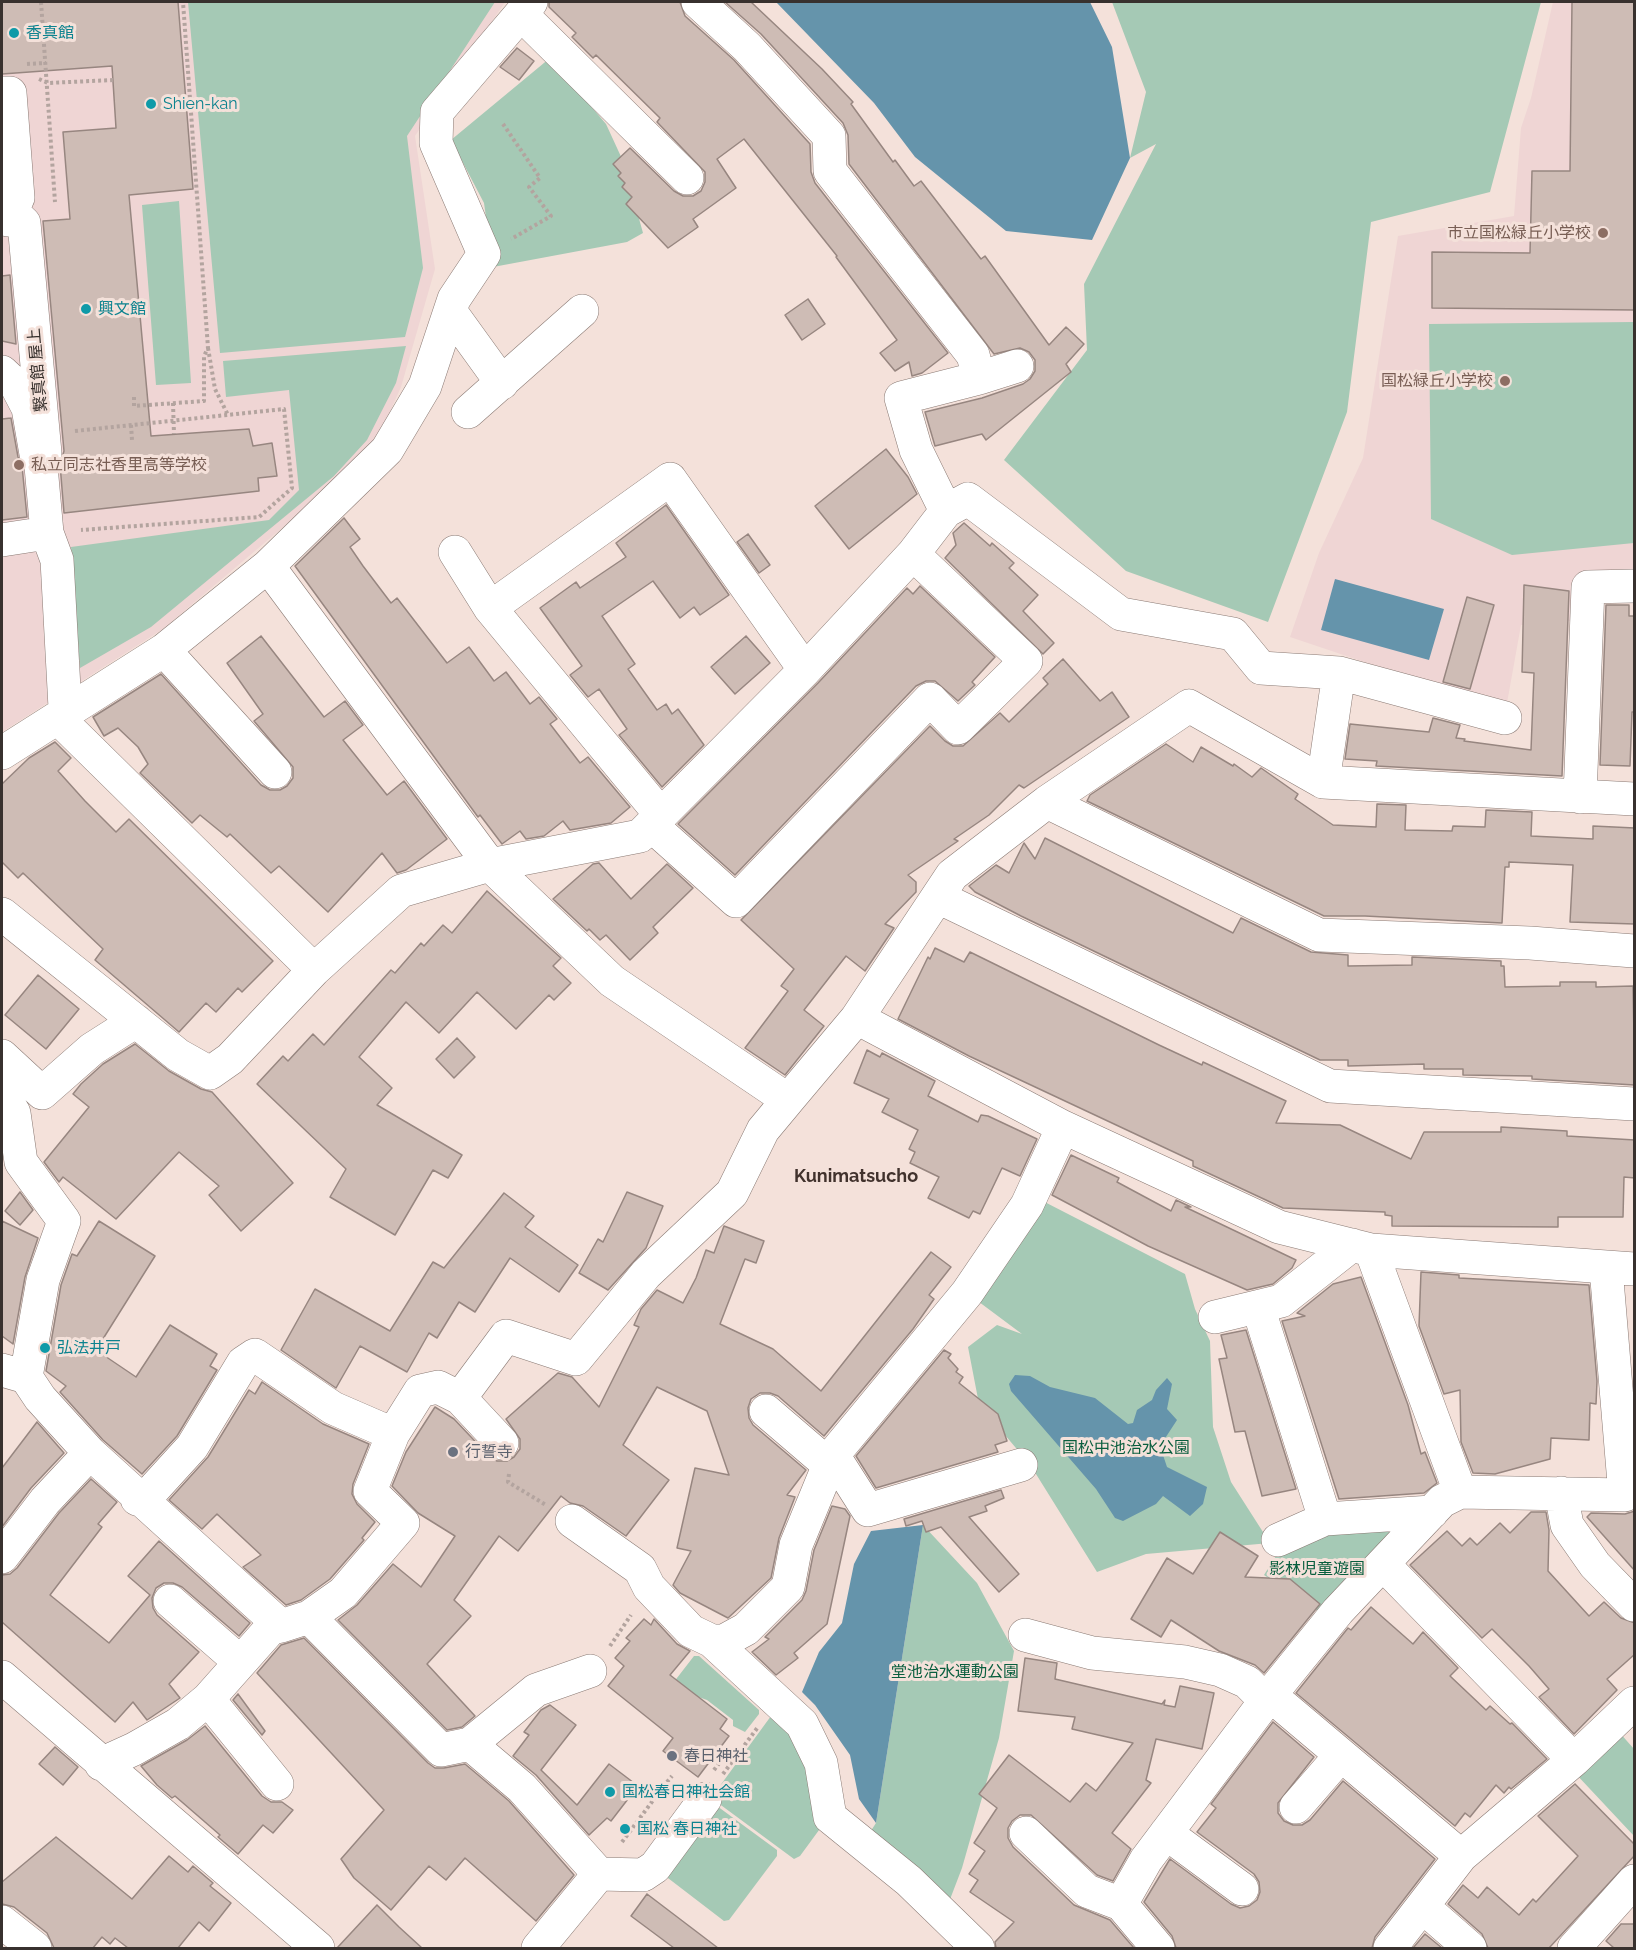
<!DOCTYPE html>
<html>
<head>
<meta charset="utf-8">
<style>
  body { margin:0 }
  #map { position:relative; width:1636px; height:1950px; overflow:hidden; background:#f4e1da; font-family:Raleway,sans-serif }
  canvas { display:block }
  .frame { position:absolute; inset:0; border:3px solid #38312e; pointer-events:none }
</style>
</head>
<body>
<div id="map">
<canvas width="1636" height="1950"></canvas>
<div class="frame"></div>
</div>
<script>
const context = document.querySelector('canvas').getContext('2d');
context.lineJoin = 'round';
function fill(path, color) {
  context.fillStyle = color;
  context.fill(path, 'evenodd');
}
function shape(rows) {
  const path = new Path2D();
  for (const r of rows) {
    path.moveTo(r[0], r[1]);
    for (let i = 2; i < r.length; i += 2) path.lineTo(r[i], r[i + 1]);
  }
  return path;
}
function stroke(path, color, width, dash) {
  context.strokeStyle = color;
  context.lineWidth = width;
  context.lineCap = dash ? 'butt' : 'round';
  context.setLineDash(dash || []);
  context.stroke(path);
}
function write(font, color, halo, rows, align = 'center') {
  context.font = font + ' Raleway,"Noto Sans JP",sans-serif';
  context.lineWidth = 6;
  context.setLineDash([]);
  context.textBaseline = 'middle';
  context.strokeStyle = halo;
  context.fillStyle = color;
  for (const [text, x, y, turn = 0] of rows) {
    context.save();
    context.translate(x, y);
    context.rotate((+turn || 0) * Math.PI / 180);
    context.textAlign = isNaN(turn) ? turn : align;
    if (halo) context.strokeText(text, 0, 0);
    context.fillText(text, 0, 0);
    context.restore();
  }
}
const education = shape([
  [2,2,505,2,415,136,435,269,401,387,375,445,302,511,163,629,2,732],
  [1553,2,1634,2,1634,578,1582,620,1521,625,1507,703,1421,681,1290,637,1319,553,1363,458,1398,236,1514,216,1521,128,1531,98]
]);
const green = shape([
  [188,2,495,2,407,136,423,268,405,337,220,353],
  [1112,2,1541,2,1490,192,1371,222,1347,412,1268,622,1126,571,1004,460,1087,350,1084,284,1156,144,1130,158,1146,92],
  [550,58,606,124,623,161,643,233,627,242,493,267,484,203,451,140],
  [179,201,191,383,156,385,142,205],
  [1634,322,1634,543,1512,555,1431,519,1429,324],
  [406,346,396,383,367,440,334,476,151,627,80,668,71,547,269,520,299,490,289,390,226,397,223,361],
  [1031,1195,1185,1274,1195,1309,1210,1341,1213,1427,1231,1482,1270,1543,1146,1554,1097,1572,1031,1466,979,1404,968,1347,997,1325,1022,1334,967,1293],
  [1332,1524,1392,1529,1324,1615,1264,1575,1284,1543],
  [923,1525,977,1583,1014,1651,999,1738,962,1868,944,1915,867,1837,876,1823],
  [694,1656,699,1656,759,1710,759,1714,745,1732,733,1726,733,1720,707,1700,670,1687],
  [771,1716,795,1731,822,1826,800,1856,794,1859,714,1800,714,1794],
  [1619,1732,1634,1749,1634,1836,1575,1773],
  [717,1806,777,1850,777,1856,729,1920,724,1921,664,1875]
]);
const water = shape([
  [776,2,1090,2,1112,47,1130,158,1092,240,1006,231,915,157,874,103],
  [1335,579,1444,609,1429,660,1321,630],
  [1015,1375,1030,1376,1050,1387,1095,1398,1128,1424,1133,1423,1137,1410,1152,1400,1156,1390,1167,1378,1172,1384,1167,1409,1177,1420,1160,1446,1167,1467,1207,1487,1203,1504,1190,1516,1163,1496,1156,1504,1123,1521,1115,1518,1096,1489,1011,1391,1009,1384],
  [923,1525,876,1823,859,1799,850,1755,815,1705,802,1692,819,1652,842,1623,854,1564,871,1531]
]);
const building = shape([
  [2,2,178,2,193,189,129,195,151,436,249,429,253,446,272,443,277,476,258,478,259,491,64,513,60,464,64,451,43,221,70,219,63,132,116,128,112,66,2,74,2,2],
  [549,2,680,2,685,16,734,60,810,144,811,172,815,183,948,353,922,373,912,376,909,362,895,371,880,353,897,340,836,257,837,256,744,139,717,159,736,188,693,219,698,227,668,248,626,204,632,197,622,187,625,183,618,176,621,173,613,164,630,148,674,191,683,196,693,196,701,191,705,182,705,172,657,122,660,118,596,55,593,58,572,37,576,33,549,7,549,2],
  [725,2,751,2,822,69,853,102,851,104,893,162,895,160,914,186,921,181,981,259,985,256,1049,345,1066,327,1084,344,1066,364,1071,372,986,440,982,434,935,446,925,412,982,398,1023,384,1030,379,1035,371,1035,360,1029,352,1020,348,994,354,849,164,848,135,843,123,761,34,725,2],
  [1572,2,1635,2,1635,310,1432,308,1432,252,1530,253,1532,171,1570,171,1572,2],
  [517,48,534,61,519,80,500,67,517,48],
  [10,275,16,344,2,341,2,276,10,275],
  [808,299,825,324,802,340,785,315,808,299],
  [11,418,18,457,22,466,27,517,2,520,2,419,11,418],
  [886,449,908,477,917,494,849,549,815,506,886,449],
  [666,505,729,595,700,615,694,607,680,618,653,581,602,616,635,664,628,669,657,710,666,704,672,714,678,709,704,745,662,787,619,735,627,729,599,689,588,697,570,675,582,666,540,608,576,582,580,588,626,557,616,543,666,505],
  [344,518,360,539,350,547,363,566,391,603,397,598,447,663,469,647,494,681,506,672,530,704,539,697,557,719,550,724,580,763,588,757,630,807,611,823,570,830,563,821,544,836,526,839,520,831,502,844,480,815,478,817,295,566,344,518],
  [964,523,990,546,992,543,1014,563,1009,568,1038,595,1023,611,1054,643,1043,654,945,558,956,545,953,533,964,523],
  [748,534,770,565,759,573,737,542,748,534],
  [1524,585,1569,591,1562,776,1376,766,1377,761,1345,759,1350,724,1429,732,1433,718,1460,725,1456,738,1465,739,1464,741,1531,750,1534,673,1522,672,1524,585],
  [920,586,995,657,972,682,975,685,958,701,935,681,926,681,916,686,735,875,678,824,818,683,907,588,913,594,920,586],
  [1467,597,1494,605,1470,689,1443,682,1467,597],
  [1606,605,1629,605,1629,616,1635,616,1635,712,1632,712,1630,766,1600,765,1606,605],
  [261,636,324,717,345,701,363,725,343,740,387,795,404,781,447,839,406,870,397,873,382,853,328,912,279,866,271,873,230,834,227,837,200,815,192,823,140,773,148,764,138,747,118,728,104,736,93,717,161,674,261,785,270,790,280,790,287,786,293,778,293,767,254,721,263,714,227,663,261,636],
  [746,636,770,663,735,694,711,667,746,636],
  [1063,659,1100,701,1112,692,1129,717,1024,788,1019,785,989,815,954,839,958,841,908,875,916,882,916,892,885,924,894,928,865,971,846,956,804,1010,824,1026,785,1075,745,1048,788,991,781,986,794,969,741,920,930,726,945,741,953,746,963,746,1000,713,1009,722,1048,684,1043,678,1063,659],
  [55,742,71,758,58,771,85,801,116,832,129,819,273,961,242,992,238,988,216,1012,206,1003,179,1032,95,960,103,949,23,873,18,878,2,862,2,784,29,758,55,742],
  [1166,744,1193,762,1201,747,1233,766,1234,764,1252,777,1261,768,1298,794,1295,799,1333,825,1376,827,1377,804,1406,805,1405,830,1452,831,1453,826,1485,827,1486,810,1532,812,1531,836,1593,839,1593,826,1635,828,1635,924,1570,922,1573,865,1509,862,1509,867,1505,867,1502,923,1365,916,1324,916,1087,801,1090,795,1166,744],
  [1045,838,1233,933,1241,918,1311,952,1348,955,1348,966,1412,965,1412,957,1501,961,1501,966,1504,966,1505,987,1560,986,1560,982,1596,982,1596,987,1633,986,1635,1085,1532,1079,1532,1076,1463,1075,1463,1069,1424,1069,1424,1064,1348,1066,1348,1060,1320,1060,1021,916,975,892,969,886,996,865,1009,873,1024,843,1035,859,1045,838],
  [599,863,631,899,667,864,693,888,653,927,658,933,630,960,606,935,600,940,589,929,587,931,553,899,593,864,599,863],
  [487,891,561,958,553,966,571,983,554,1000,549,995,516,1029,477,992,439,1033,406,1002,359,1057,392,1088,377,1105,462,1155,448,1178,433,1170,395,1235,330,1197,346,1169,257,1084,283,1056,288,1061,313,1034,324,1045,391,970,395,973,421,943,424,946,443,925,452,933,487,891],
  [935,948,964,962,970,952,1159,1045,1202,1065,1203,1062,1286,1101,1276,1123,1340,1125,1411,1159,1424,1132,1501,1132,1501,1127,1567,1131,1567,1136,1635,1140,1635,1178,1624,1177,1623,1217,1558,1217,1558,1227,1392,1226,1392,1216,1385,1215,1385,1212,1283,1208,1193,1166,1193,1161,969,1056,898,1019,928,957,930,959,935,948],
  [38,975,79,1009,46,1049,5,1015,38,975],
  [457,1038,475,1057,454,1078,436,1059,457,1038],
  [135,1044,169,1071,201,1089,212,1092,293,1183,241,1231,209,1195,219,1186,179,1152,116,1219,63,1177,59,1182,44,1162,89,1107,73,1094,81,1084,103,1064,135,1044],
  [867,1050,880,1057,882,1053,935,1081,928,1096,978,1122,981,1115,988,1116,1037,1139,1020,1176,1002,1168,980,1214,973,1211,969,1218,928,1198,939,1177,910,1163,915,1152,909,1149,918,1130,882,1112,889,1099,854,1083,867,1050],
  [1071,1155,1119,1178,1117,1182,1171,1211,1176,1200,1191,1207,1185,1207,1296,1260,1292,1268,1273,1284,1247,1290,1148,1246,1052,1195,1071,1155],
  [20,1192,33,1210,20,1225,5,1211,20,1192],
  [627,1192,663,1206,646,1248,608,1290,579,1273,598,1239,603,1242,627,1192],
  [504,1193,534,1216,525,1227,578,1265,559,1292,510,1258,475,1312,459,1302,437,1338,429,1333,407,1372,360,1346,336,1388,281,1350,315,1289,390,1331,433,1262,444,1268,504,1193],
  [2,1221,38,1238,25,1277,13,1344,2,1336,2,1221],
  [99,1221,155,1256,96,1350,136,1377,170,1325,217,1354,210,1366,217,1370,177,1436,142,1474,103,1440,60,1392,66,1386,46,1371,61,1285,72,1254,77,1256,99,1221],
  [724,1226,764,1241,756,1263,745,1259,720,1324,773,1349,821,1391,931,1252,951,1267,929,1295,934,1299,913,1329,824,1436,778,1396,770,1393,760,1393,751,1399,748,1408,749,1418,753,1425,806,1470,787,1495,795,1497,779,1538,771,1578,728,1618,680,1593,673,1585,691,1551,677,1548,695,1468,729,1475,707,1411,657,1387,623,1445,669,1480,626,1536,583,1506,570,1503,561,1496,518,1551,499,1536,454,1600,471,1616,427,1664,475,1716,462,1727,447,1730,338,1620,357,1605,393,1564,421,1587,455,1536,418,1513,392,1486,406,1452,435,1407,454,1419,489,1456,497,1461,507,1461,514,1457,520,1449,520,1439,506,1419,558,1373,572,1377,599,1407,639,1327,634,1325,641,1309,657,1290,683,1303,696,1278,706,1250,714,1253,724,1226],
  [1421,1272,1459,1275,1459,1278,1589,1285,1597,1381,1596,1404,1590,1403,1589,1440,1551,1438,1550,1459,1495,1474,1473,1473,1461,1442,1460,1390,1444,1394,1419,1326,1421,1272],
  [1361,1277,1408,1405,1421,1454,1425,1452,1437,1483,1424,1493,1339,1499,1282,1321,1305,1316,1297,1313,1333,1284,1361,1277],
  [1246,1330,1296,1489,1262,1496,1245,1431,1235,1432,1219,1359,1227,1358,1221,1335,1246,1330],
  [944,1350,951,1354,948,1358,958,1369,956,1372,963,1377,959,1383,998,1414,1007,1441,995,1445,998,1452,876,1488,856,1456,944,1350],
  [262,1382,323,1424,369,1444,353,1484,352,1494,357,1504,375,1522,362,1538,364,1540,330,1579,301,1600,286,1605,243,1567,261,1555,217,1514,202,1529,169,1500,208,1457,249,1390,255,1394,262,1382],
  [37,1422,64,1453,31,1488,2,1527,2,1468,37,1422],
  [91,1479,117,1502,98,1524,102,1527,50,1595,109,1643,150,1595,128,1576,159,1541,250,1623,239,1636,182,1587,173,1583,164,1583,156,1588,152,1598,153,1608,157,1615,199,1652,169,1684,180,1698,147,1720,133,1702,115,1722,2,1622,2,1575,10,1574,17,1568,59,1513,91,1479],
  [1001,1490,1004,1498,985,1506,987,1511,969,1517,1019,1574,999,1592,941,1527,926,1532,922,1521,906,1526,904,1519,1001,1490],
  [832,1506,845,1509,850,1516,827,1624,794,1653,798,1658,776,1675,752,1652,769,1639,765,1637,802,1600,806,1591,814,1550,832,1506],
  [1635,1511,1635,1571,1587,1517,1591,1513,1625,1514,1635,1511],
  [1531,1512,1546,1512,1549,1530,1548,1571,1589,1616,1604,1602,1621,1618,1635,1623,1635,1654,1607,1679,1617,1690,1574,1734,1539,1697,1549,1689,1529,1666,1492,1629,1482,1638,1410,1565,1447,1531,1462,1546,1470,1538,1477,1545,1500,1523,1510,1533,1531,1512],
  [1220,1532,1258,1556,1245,1577,1290,1579,1320,1604,1264,1673,1255,1665,1219,1651,1171,1620,1161,1637,1131,1619,1167,1558,1193,1574,1220,1532],
  [1371,1607,1413,1644,1423,1632,1458,1668,1450,1676,1486,1710,1490,1706,1510,1724,1512,1723,1547,1759,1511,1789,1509,1787,1504,1793,1496,1785,1470,1817,1465,1813,1455,1826,1296,1693,1348,1628,1351,1630,1371,1607],
  [644,1619,651,1625,654,1619,677,1644,690,1651,670,1675,727,1719,720,1729,729,1736,698,1777,663,1751,673,1738,608,1686,624,1666,615,1658,630,1641,626,1638,644,1619],
  [304,1638,428,1763,435,1768,444,1768,465,1764,509,1801,574,1875,536,1921,465,1858,446,1880,429,1866,391,1910,354,1878,341,1859,384,1810,257,1673,281,1645,304,1638],
  [1025,1658,1057,1663,1055,1679,1162,1704,1165,1700,1164,1705,1175,1707,1180,1686,1214,1693,1202,1749,1156,1739,1146,1780,1151,1783,1112,1833,1131,1849,1113,1881,1097,1875,1031,1815,1020,1815,1012,1821,1008,1828,1008,1838,1013,1847,1074,1905,1110,1920,1134,1948,996,1948,995,1942,1014,1922,970,1892,978,1880,969,1874,985,1851,974,1843,997,1808,979,1794,1009,1755,1070,1802,1086,1783,1096,1791,1133,1743,1072,1729,1075,1717,1018,1711,1025,1658],
  [238,1694,265,1731,262,1735,233,1700,238,1694],
  [550,1705,576,1725,541,1770,577,1805,609,1764,638,1786,611,1821,607,1818,589,1835,536,1775,513,1756,529,1735,524,1732,541,1710,550,1705],
  [1273,1722,1314,1757,1278,1803,1278,1813,1284,1821,1293,1825,1302,1825,1310,1820,1343,1781,1435,1859,1375,1937,1372,1948,1176,1948,1172,1936,1144,1902,1170,1859,1231,1904,1240,1908,1249,1906,1257,1900,1260,1892,1259,1882,1254,1874,1197,1832,1216,1808,1211,1804,1273,1722],
  [205,1726,262,1796,271,1802,282,1802,293,1810,273,1833,263,1825,238,1854,218,1837,220,1835,175,1796,172,1798,157,1785,141,1766,187,1740,205,1726],
  [55,1747,78,1767,63,1785,39,1764,55,1747],
  [1575,1784,1635,1845,1635,1855,1549,1948,1488,1948,1482,1934,1448,1904,1463,1885,1478,1898,1487,1887,1519,1915,1533,1899,1536,1902,1578,1856,1538,1816,1575,1784],
  [56,1837,132,1899,169,1856,188,1872,193,1866,213,1883,210,1886,231,1903,209,1931,199,1922,178,1948,128,1948,115,1938,110,1944,102,1937,93,1948,54,1948,47,1933,14,1907,2,1904,2,1882,56,1837],
  [647,1894,718,1948,674,1948,631,1916,647,1894],
  [377,1905,399,1927,422,1948,337,1948,377,1905],
  [1621,1924,1635,1924,1635,1948,1614,1948,1606,1941,1621,1924],
  [1425,1934,1442,1948,1413,1948,1425,1934]
]);
const path = shape([
  [41,2,55,202],
  [27,64,46,63],
  [39,79,48,83,113,80],
  [503,124,540,178,529,187,551,216,511,239],
  [208,348,215,389,228,415],
  [134,397,134,406,204,401,204,356,208,348,183,2],
  [131,425,132,440],
  [75,431,284,409,292,488,259,517,81,530],
  [509,1474,508,1482,546,1505],
  [610,1646,631,1615],
  [714,1770,723,1758],
  [723,1774,758,1727],
  [667,1782,672,1776],
  [622,1842,666,1783]
]);
const minor = shape([
  [521,14,687,178],
  [2,93,10,93,18,198,8,214,8,220],
  [2,195,3,203,24,223,45,453,36,454,28,408,16,385,2,372],
  [450,311,502,383],
  [979,378,1017,366],
  [468,412,582,311],
  [38,433,47,533],
  [946,511,968,499,1121,614,1233,634,1261,668,1339,673,1505,718],
  [2,540,47,533,57,560,66,726,314,970],
  [455,552,490,608,661,815],
  [268,566,387,450,425,386,454,299,484,254,436,143,437,112,531,2],
  [490,608,670,479,805,670],
  [164,650,275,772],
  [2,753,164,650,268,566,490,865,640,836,805,670,913,554,946,511,916,450,901,398,979,378,973,355,830,171,829,136,747,47,698,2],
  [1323,782,1339,673],
  [1580,797,1588,587,1634,586],
  [1047,802,1319,935,1530,943,1634,951],
  [651,825,736,901,930,699,958,728,1026,661,913,554],
  [938,897,1330,1086,1634,1104],
  [2,914,178,1055,210,1073,230,1059,314,970,401,891,490,865,612,981,788,1100,857,1018,1063,1127],
  [857,1018,952,875,1047,802,1189,706,1323,782,1634,799],
  [2,1056,42,1093,92,1049,136,1021],
  [2,1093,14,1113,21,1162,64,1221,43,1280,26,1377],
  [1258,1307,1325,1519],
  [1215,1317,1281,1301,1352,1245],
  [2,1370,26,1377,40,1398,90,1453,281,1626,309,1617,441,1750,470,1744,522,1788,599,1874,643,1875,655,1867,705,1799],
  [460,1398,506,1336,576,1359,646,1274,732,1193,763,1130,788,1100],
  [766,1411,829,1465],
  [833,1455,868,1510,1021,1465],
  [1460,1492,1625,1495,1606,1268],
  [1561,1493,1567,1525,1595,1565,1634,1605],
  [137,1499,151,1492,192,1447,243,1363,255,1355,333,1408,393,1434],
  [572,1521,640,1569,649,1587,691,1631,712,1641],
  [1278,1540,1325,1519,1432,1512],
  [2,1557,45,1501,90,1453],
  [1383,1564,1574,1760],
  [170,1601,240,1662],
  [309,1617,343,1593,403,1523,370,1491,393,1434,420,1391,438,1387,460,1398,502,1443],
  [1025,1635,1092,1653,1185,1662,1220,1670,1247,1682,1266,1701],
  [2,1677,318,1948],
  [1270,1695,1461,1856],
  [208,1699,277,1784],
  [470,1744,536,1690,590,1671],
  [101,1764,134,1749,178,1724,208,1699,271,1628,281,1626],
  [1296,1807,1341,1755],
  [1026,1833,1087,1891,1121,1904],
  [1166,1833,1242,1889],
  [1423,1907,1470,1948],
  [2,1922,35,1948],
  [538,1948,599,1874],
  [978,1948,909,1881,830,1817,821,1763,802,1724,712,1641,724,1641,746,1629,788,1587,796,1545,833,1455,967,1293,1027,1205,1063,1127,1279,1227,1371,1250,1634,1269],
  [1158,1948,1121,1904,1146,1860,1270,1695,1338,1611,1442,1501,1460,1492,1371,1250],
  [1390,1948,1461,1856,1574,1760,1634,1703],
  [1574,1948,1634,1881]
]);
const pathBridge = shape([
  [173,403,174,434]
]);
const markers = [
  [14,33,6,"#0f9aa8"],
  [151,104,6,"#0f9aa8"],
  [1603,233,6,"#8d6e63"],
  [86,309,6,"#0f9aa8"],
  [1505,381,6,"#8d6e63"],
  [19,465,6,"#8d6e63"],
  [45,1348,6,"#0f9aa8"],
  [453,1452,6,"#6b7280"],
  [672,1756,6,"#6b7280"],
  [610,1792,6,"#0f9aa8"],
  [625,1829,6,"#0f9aa8"]
];
const cultureNames = [
  ["香真館",26,33],
  ["Shien-kan",163,104],
  ["興文館",98,309],
  ["弘法井戸",57,1348],
  ["国松春日神社会館",622,1792],
  ["国松 春日神社",637,1829]
];
const educationNames = [
  ["市立国松緑丘小学校",1591,233],
  ["国松緑丘小学校",1493,381],
  ["私立同志社香里高等学校",31,465,"left"]
];
const streetNames = [
  ["繋真館 屋上",38,370,-95]
];
const parkNames = [
  ["国松中池治水公園",1126,1448],
  ["影林児童遊園",1317,1569],
  ["堂池治水運動公園",955,1672]
];
const worshipNames = [
  ["行誓寺",465,1452],
  ["春日神社",684,1756]
];
const neighbourhoodNames = [
  ["Kunimatsucho",856,1177]
];
fill(education, '#efd5d4');
fill(green, '#a5c9b5');
fill(water, '#6594ab');
fill(building, '#cebcb5');
stroke(building, '#978680', 1.5);
stroke(minor, '#8a7a74', 34);
stroke(path, '#b3a49f', 4, [3, 3]);
stroke(minor, '#fff', 33);
stroke(pathBridge, '#b3a49f', 4, [3, 3]);
for (const [x, y, r, color] of markers) {
  const dot = new Path2D();
  dot.arc(x, y, r, 0, 2 * Math.PI);
  context.fillStyle = color;
  context.fill(dot);
  stroke(dot, '#f4e1da', 2);
}
write('16px', '#0d838f', '#f4e1da', cultureNames, 'left');
write('16px', '#785e54', '#f4e1da', educationNames, 'right');
write('16px', '#38312e', '#f4e1da', streetNames);
write('16px', '#095e3e', '#f4e1da', parkNames);
write('16px', '#5b616d', '#f4e1da', worshipNames, 'left');
write('bold 18px', '#41322d', '#f4e1da', neighbourhoodNames);
</script>
</body>
</html>
